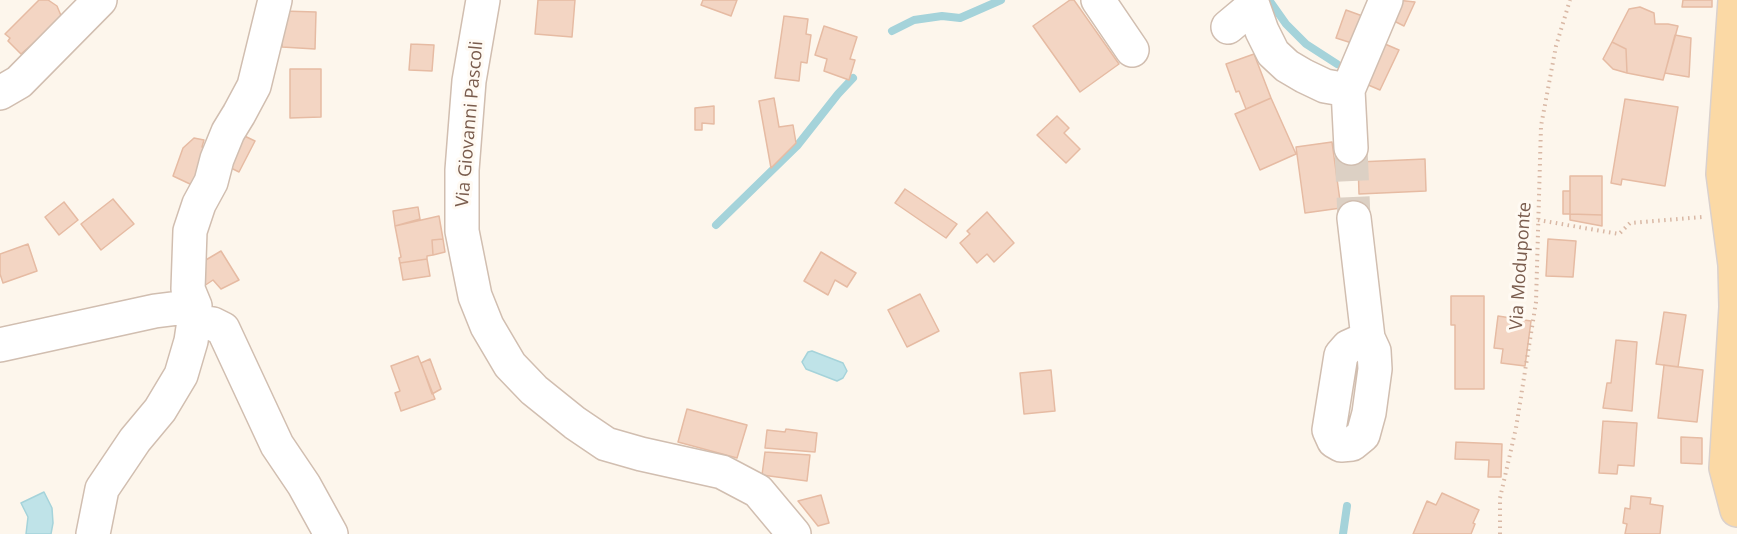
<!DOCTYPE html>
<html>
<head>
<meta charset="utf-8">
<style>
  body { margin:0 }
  canvas { display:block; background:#fdf6ec }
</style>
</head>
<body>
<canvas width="1737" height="534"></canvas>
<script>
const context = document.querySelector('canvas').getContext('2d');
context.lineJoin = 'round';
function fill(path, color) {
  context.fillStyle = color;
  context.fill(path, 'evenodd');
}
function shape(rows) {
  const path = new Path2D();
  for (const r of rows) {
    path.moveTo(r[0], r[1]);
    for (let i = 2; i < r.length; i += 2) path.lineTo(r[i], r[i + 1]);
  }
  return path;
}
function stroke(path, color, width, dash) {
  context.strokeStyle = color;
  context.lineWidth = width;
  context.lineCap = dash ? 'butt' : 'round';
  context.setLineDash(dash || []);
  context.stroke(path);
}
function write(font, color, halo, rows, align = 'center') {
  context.font = font + ' "Open Sans",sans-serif';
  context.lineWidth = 6;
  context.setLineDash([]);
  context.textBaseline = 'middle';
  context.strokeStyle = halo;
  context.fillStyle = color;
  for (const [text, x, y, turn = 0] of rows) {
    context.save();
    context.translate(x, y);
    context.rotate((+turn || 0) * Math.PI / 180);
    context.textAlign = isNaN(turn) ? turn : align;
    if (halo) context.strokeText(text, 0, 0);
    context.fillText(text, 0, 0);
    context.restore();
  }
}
const water = shape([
  [812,351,843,363,847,371,843,378,837,381,806,369,802,362,808,352,812,351],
  [44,492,52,508,53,523,51,534,26,534,28,517,21,503,44,492]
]);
const stream = shape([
  [1269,0,1286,24,1306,44,1337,64],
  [892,31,914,20,942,16,960,18,1001,0],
  [716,225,797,146,838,94,853,78],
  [1343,534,1347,506]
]);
const building = shape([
  [39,0,48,0,57,6,62,18,21,54,8,41,10,38,5,34,39,0],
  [538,0,575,0,572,37,535,34,538,0],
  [703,0,737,0,731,16,701,5,703,0],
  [1070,0,1074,0,1119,64,1080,92,1033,26,1070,0],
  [1397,0,1415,2,1404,26,1388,18,1397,0],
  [1683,0,1712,0,1712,7,1682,7,1683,0],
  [1640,7,1654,13,1655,24,1668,24,1678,26,1663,80,1627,73,1626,49,1612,42,1629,9,1640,7],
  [1346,10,1368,18,1358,45,1336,38,1346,10],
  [283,11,316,12,315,49,282,47,283,11],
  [784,16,808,19,806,34,811,35,807,63,801,62,799,81,775,78,784,16],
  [824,26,857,37,850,59,855,60,849,80,824,71,827,59,815,55,824,26],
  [1675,35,1691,38,1689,77,1665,73,1675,35],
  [1378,41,1399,50,1380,90,1359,81,1378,41],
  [1612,42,1626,49,1627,73,1613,69,1603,59,1612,42],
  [411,44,434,45,432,71,409,70,411,44],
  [1254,54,1271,98,1246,109,1239,91,1236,92,1226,64,1254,54],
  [290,69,321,69,321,117,290,118,290,69],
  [774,98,779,127,793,125,796,143,771,168,759,101,774,98],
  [1271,98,1296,154,1260,170,1235,114,1271,98],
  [1625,99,1678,107,1665,186,1622,179,1621,185,1611,183,1625,99],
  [714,106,714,124,702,123,702,130,695,130,695,108,714,106],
  [1057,116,1069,128,1064,133,1080,149,1066,163,1037,135,1057,116],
  [234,131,255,141,239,172,219,162,234,131],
  [194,138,204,140,202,147,214,151,208,177,190,184,173,176,183,148,194,138],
  [1332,142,1341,208,1305,213,1296,147,1332,142],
  [1425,159,1426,191,1359,194,1358,162,1425,159],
  [1570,176,1602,176,1602,215,1570,214,1570,176],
  [905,189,957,224,946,238,895,203,905,189],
  [1563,191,1570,191,1570,214,1563,214,1563,191],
  [113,199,134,224,101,250,81,224,113,199],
  [64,202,78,220,59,235,45,217,64,202],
  [418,207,420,219,395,226,393,211,418,207],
  [987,212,1014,243,994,262,987,254,977,263,960,243,970,234,967,231,987,212],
  [1570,214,1602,215,1602,226,1570,220,1570,214],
  [439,216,443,239,432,240,433,255,427,256,427,259,400,263,399,258,401,257,395,226,439,216],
  [443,239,445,252,433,255,432,240,443,239],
  [1548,239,1576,241,1573,277,1546,276,1548,239],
  [28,244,37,271,3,283,0,274,0,254,28,244],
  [221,251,239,280,221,289,213,280,204,286,199,264,221,251],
  [821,252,856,273,847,287,835,280,828,295,804,281,821,252],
  [427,259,430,276,403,280,400,263,427,259],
  [920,294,939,331,907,347,888,310,920,294],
  [1451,296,1484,296,1484,389,1455,389,1455,325,1451,325,1451,296],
  [1664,312,1686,315,1678,367,1656,364,1664,312],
  [1498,316,1531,321,1525,366,1501,363,1503,349,1494,348,1498,316],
  [1616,340,1637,342,1632,411,1603,408,1607,383,1611,383,1616,340],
  [418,356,435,399,401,411,395,393,400,391,391,366,418,356],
  [430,359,441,389,432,394,421,363,430,359],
  [1664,365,1703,370,1697,422,1658,418,1664,365],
  [1051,370,1055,411,1024,414,1020,373,1051,370],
  [687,409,747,425,737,458,678,442,687,409],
  [1603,421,1637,423,1634,466,1618,465,1617,474,1599,473,1603,421],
  [786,429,817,433,815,452,765,448,767,430,785,432,786,429],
  [1681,437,1702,438,1702,464,1681,463,1681,437],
  [1456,442,1502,444,1501,477,1488,477,1489,460,1455,459,1456,442],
  [765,452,810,455,807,481,762,475,765,452],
  [1442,493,1479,510,1473,523,1475,524,1471,534,1413,534,1427,501,1436,505,1442,493],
  [821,495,829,523,818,526,798,501,821,495],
  [1631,496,1651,498,1650,504,1663,506,1660,534,1625,534,1627,524,1623,523,1625,508,1630,509,1631,496]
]);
const minorTunnel = shape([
  [1351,148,1354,218]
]);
const path = shape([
  [1538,220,1619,234,1630,223,1702,217],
  [1500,534,1500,498,1516,428,1536,302,1541,126,1556,46,1570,0]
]);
const minor = shape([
  [483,0,469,81,462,170,462,231,475,296,487,326,510,365,534,390,575,423,606,444,641,454,722,472,758,491,794,534],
  [1098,0,1132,50],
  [1251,0,1262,31,1273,53,1287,66,1304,76,1325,86,1348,90],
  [1228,27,1253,6],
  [0,93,19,82,100,0],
  [1351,148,1348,90,1386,0],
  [1354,218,1368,338,1348,347,1341,355,1329,430,1334,441,1341,445,1352,444,1363,435,1369,413,1375,369,1374,351,1368,338],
  [194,321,213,324,223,329,277,445,304,485,331,534],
  [0,345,155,311,195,306],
  [93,534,102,489,135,440,160,410,181,375,191,341,194,321,195,306,188,289,190,231,199,204,211,182,217,159,228,132,239,114,254,86,275,0]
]);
const major = shape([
  [1735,0,1723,174,1735,265,1736,307,1726,468,1737,510]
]);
const streetNames = [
  ["Via Giovanni Pascoli",470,124,-85],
  ["Via Moduponte",1521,266,-86]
];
fill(water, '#bfe3e8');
stroke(water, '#a5d3da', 1.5);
stroke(stream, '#a5d3da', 8);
fill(building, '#f3d5c3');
stroke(building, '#e6bba3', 1.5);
stroke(minorTunnel, '#dcd0c4', 33, [33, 16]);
stroke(minor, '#d1beb0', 36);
stroke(major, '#dad1cd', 36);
stroke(path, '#d9b8a5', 4, [1.5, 4.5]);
stroke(minor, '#fff', 33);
stroke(major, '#fbd9a5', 33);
write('18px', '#7a5c4d', '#fffaf3', streetNames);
</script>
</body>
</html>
